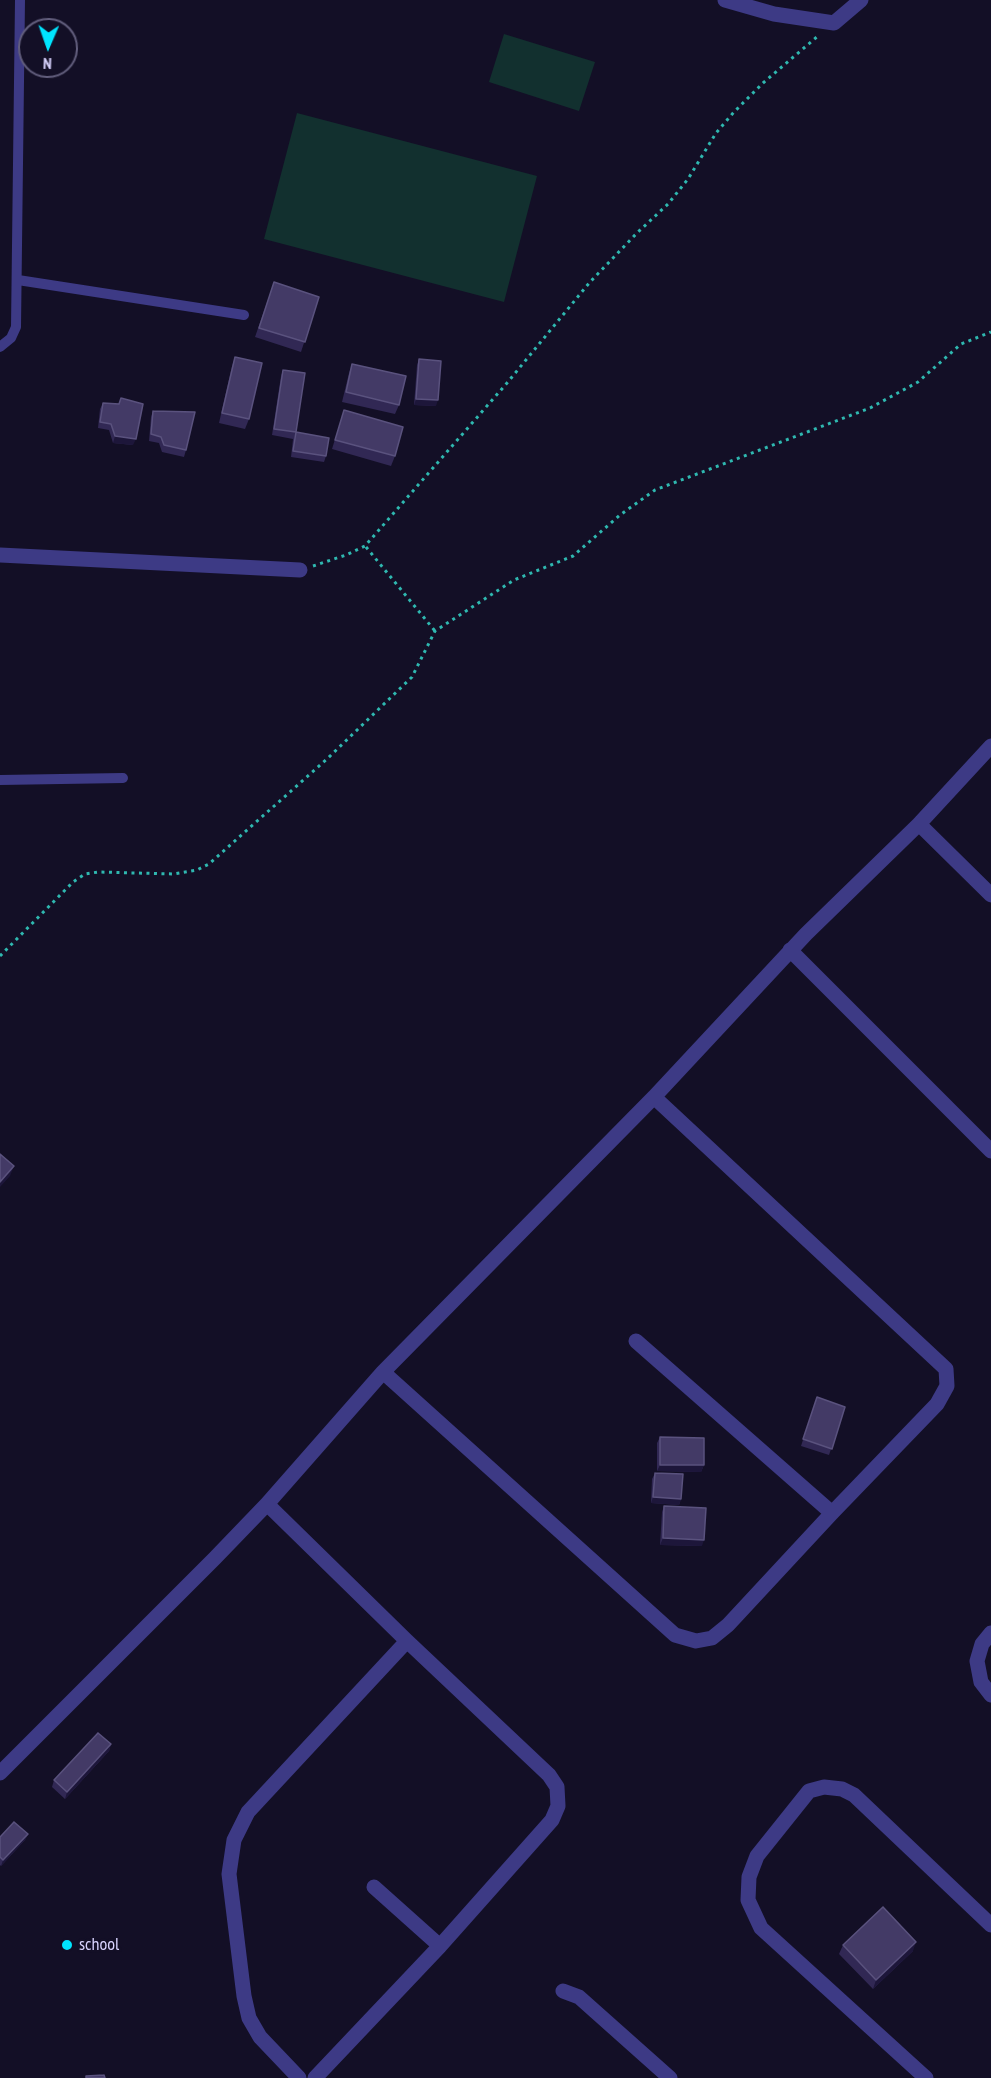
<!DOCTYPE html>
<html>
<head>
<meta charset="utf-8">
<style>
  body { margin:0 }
  #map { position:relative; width:991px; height:2078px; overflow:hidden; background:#130f26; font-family:"PT Sans Narrow",sans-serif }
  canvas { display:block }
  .north { position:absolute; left:18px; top:18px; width:60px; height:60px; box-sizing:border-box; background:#130f26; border:2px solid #625e7d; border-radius:50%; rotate:182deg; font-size:16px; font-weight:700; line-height:24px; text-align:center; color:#d9d4ff }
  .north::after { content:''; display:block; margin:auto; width:21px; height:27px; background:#00e5ff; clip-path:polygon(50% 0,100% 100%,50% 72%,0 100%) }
</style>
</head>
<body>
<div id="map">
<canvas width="991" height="2078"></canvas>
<div class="north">N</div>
</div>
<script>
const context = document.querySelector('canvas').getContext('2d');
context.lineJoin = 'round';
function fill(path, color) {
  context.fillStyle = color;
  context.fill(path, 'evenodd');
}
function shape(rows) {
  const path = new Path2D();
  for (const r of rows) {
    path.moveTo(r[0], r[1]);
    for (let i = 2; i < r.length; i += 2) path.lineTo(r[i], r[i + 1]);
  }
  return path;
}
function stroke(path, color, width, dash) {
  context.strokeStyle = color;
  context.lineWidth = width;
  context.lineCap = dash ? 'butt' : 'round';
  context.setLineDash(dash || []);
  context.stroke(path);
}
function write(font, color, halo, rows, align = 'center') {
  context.font = font + ' "PT Sans Narrow",sans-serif';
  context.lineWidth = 5;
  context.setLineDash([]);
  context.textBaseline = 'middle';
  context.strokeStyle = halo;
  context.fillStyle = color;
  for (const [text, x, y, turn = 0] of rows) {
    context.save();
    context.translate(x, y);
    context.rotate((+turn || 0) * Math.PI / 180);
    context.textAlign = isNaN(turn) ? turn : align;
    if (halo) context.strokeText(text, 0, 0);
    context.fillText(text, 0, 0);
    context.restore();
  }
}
const green = shape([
  [504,34,595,62,579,111,489,82],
  [297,113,537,176,504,302,264,239]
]);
const path = shape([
  [366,547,435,631],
  [313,566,346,555,365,546,507,383,590,282,637,233,668,204,688,179,716,133,734,112,763,83,818,36],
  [0,956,73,882,85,874,98,872,174,874,197,870,209,864,328,758,412,677,435,631,514,580,573,556,620,515,655,490,870,408,918,382,961,344,991,332]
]);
const service = shape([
  [18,280,244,315],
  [0,347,11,338,16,327,20,0],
  [0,780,123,778]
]);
const minor = shape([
  [725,0,774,14,834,23,861,0],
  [0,555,300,570],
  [919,824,991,895],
  [790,950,991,1151],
  [636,1341,832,1513],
  [383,1372,675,1635,696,1641,712,1638,728,1625,832,1513,937,1404,947,1386,946,1369,654,1097],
  [267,1504,407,1641,549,1775,557,1787,558,1806,552,1820,440,1946,315,2078],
  [991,1633,982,1644,977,1661,981,1682,991,1695],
  [0,1773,215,1558,267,1504,383,1372,654,1097,806,934,919,824,991,746],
  [374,1887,440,1946],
  [563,1991,579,1997,670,2078],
  [299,2078,260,2037,249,2018,244,1996,229,1874,234,1840,248,1812,407,1641],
  [926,2078,761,1928,748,1900,749,1877,757,1856,809,1791,824,1787,842,1789,854,1795,991,1925]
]);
const wall = shape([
  [274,282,319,297,301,352,255,337],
  [235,357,249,419,245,429,219,423,232,366],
  [419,359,436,406,414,405,417,365],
  [352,364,399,405,395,414,342,402,349,373],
  [283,370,296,432,293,439,272,435,281,376],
  [103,403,133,445,113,443,109,430,98,428,100,409],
  [344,410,395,456,391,466,332,449],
  [153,411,186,450,184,457,162,452,159,443,149,441,151,417],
  [296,432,326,456,324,462,291,457,293,439],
  [817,1397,845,1407,829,1455,801,1446],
  [660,1437,704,1465,701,1472,657,1471,657,1443],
  [655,1473,681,1499,679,1505,651,1503,652,1479],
  [664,1506,702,1546,660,1545,662,1512],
  [111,1744,109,1751,65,1799,52,1787,54,1780],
  [28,1834,25,1840,1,1866,0,1865,0,1837],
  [843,1945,913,1951,873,1989,839,1954]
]);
const shadedWall = shape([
  [416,399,438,400,436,406,414,405],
  [115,436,136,439,133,445,113,443],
  [14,1166,10,1176,0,1187,0,1182],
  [660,1465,704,1465,701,1472,657,1471],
  [653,1497,681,1499,679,1505,651,1503],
  [663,1538,704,1540,702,1546,660,1545],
  [111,1744,109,1751,65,1799,67,1792],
  [28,1834,25,1840,1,1866,3,1860],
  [916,1942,913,1951,873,1989,876,1980]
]);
const building = shape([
  [274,282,319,297,305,342,259,328,274,282],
  [235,357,262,363,249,419,222,413,235,357],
  [419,359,441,361,438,400,416,399,419,359],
  [352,364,406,376,399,405,346,392,352,364],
  [283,370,305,373,296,432,274,429,283,370],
  [121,398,143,404,136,439,115,436,111,424,100,422,103,403,119,404,121,398],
  [344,410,403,427,395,456,335,440,344,410],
  [153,411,195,412,186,450,164,445,161,437,151,434,153,411],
  [296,432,329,438,326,456,293,451,296,432],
  [0,1154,14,1166,0,1182,0,1154],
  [817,1397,845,1407,832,1449,803,1439,817,1397],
  [660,1437,704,1438,704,1465,660,1465,660,1437],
  [655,1473,683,1474,681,1499,653,1497,655,1473],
  [664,1506,706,1508,704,1540,663,1538,664,1506],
  [98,1733,111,1744,67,1792,54,1780,98,1733],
  [14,1822,28,1834,3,1860,0,1857,0,1837,14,1822],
  [883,1907,916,1942,876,1980,843,1945,883,1907],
  [104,2075,105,2078,86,2078,86,2076,104,2075]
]);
const markers = [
  [67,1945,6,"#00e5ff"]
];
const poiNames = [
  ["school",79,1945]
];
fill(green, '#12302f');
stroke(path, '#2fb8b0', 3, [3, 4.5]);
stroke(service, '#3d3a85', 10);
stroke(minor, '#3d3a85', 15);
fill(wall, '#312854');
fill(shadedWall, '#1d163a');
fill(building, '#433a66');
stroke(building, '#5a527e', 1.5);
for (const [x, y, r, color] of markers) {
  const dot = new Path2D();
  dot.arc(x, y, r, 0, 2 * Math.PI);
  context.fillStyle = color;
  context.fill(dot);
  stroke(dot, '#130f26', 2);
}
write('18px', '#d9d4ff', '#130f26', poiNames, 'left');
</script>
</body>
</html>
